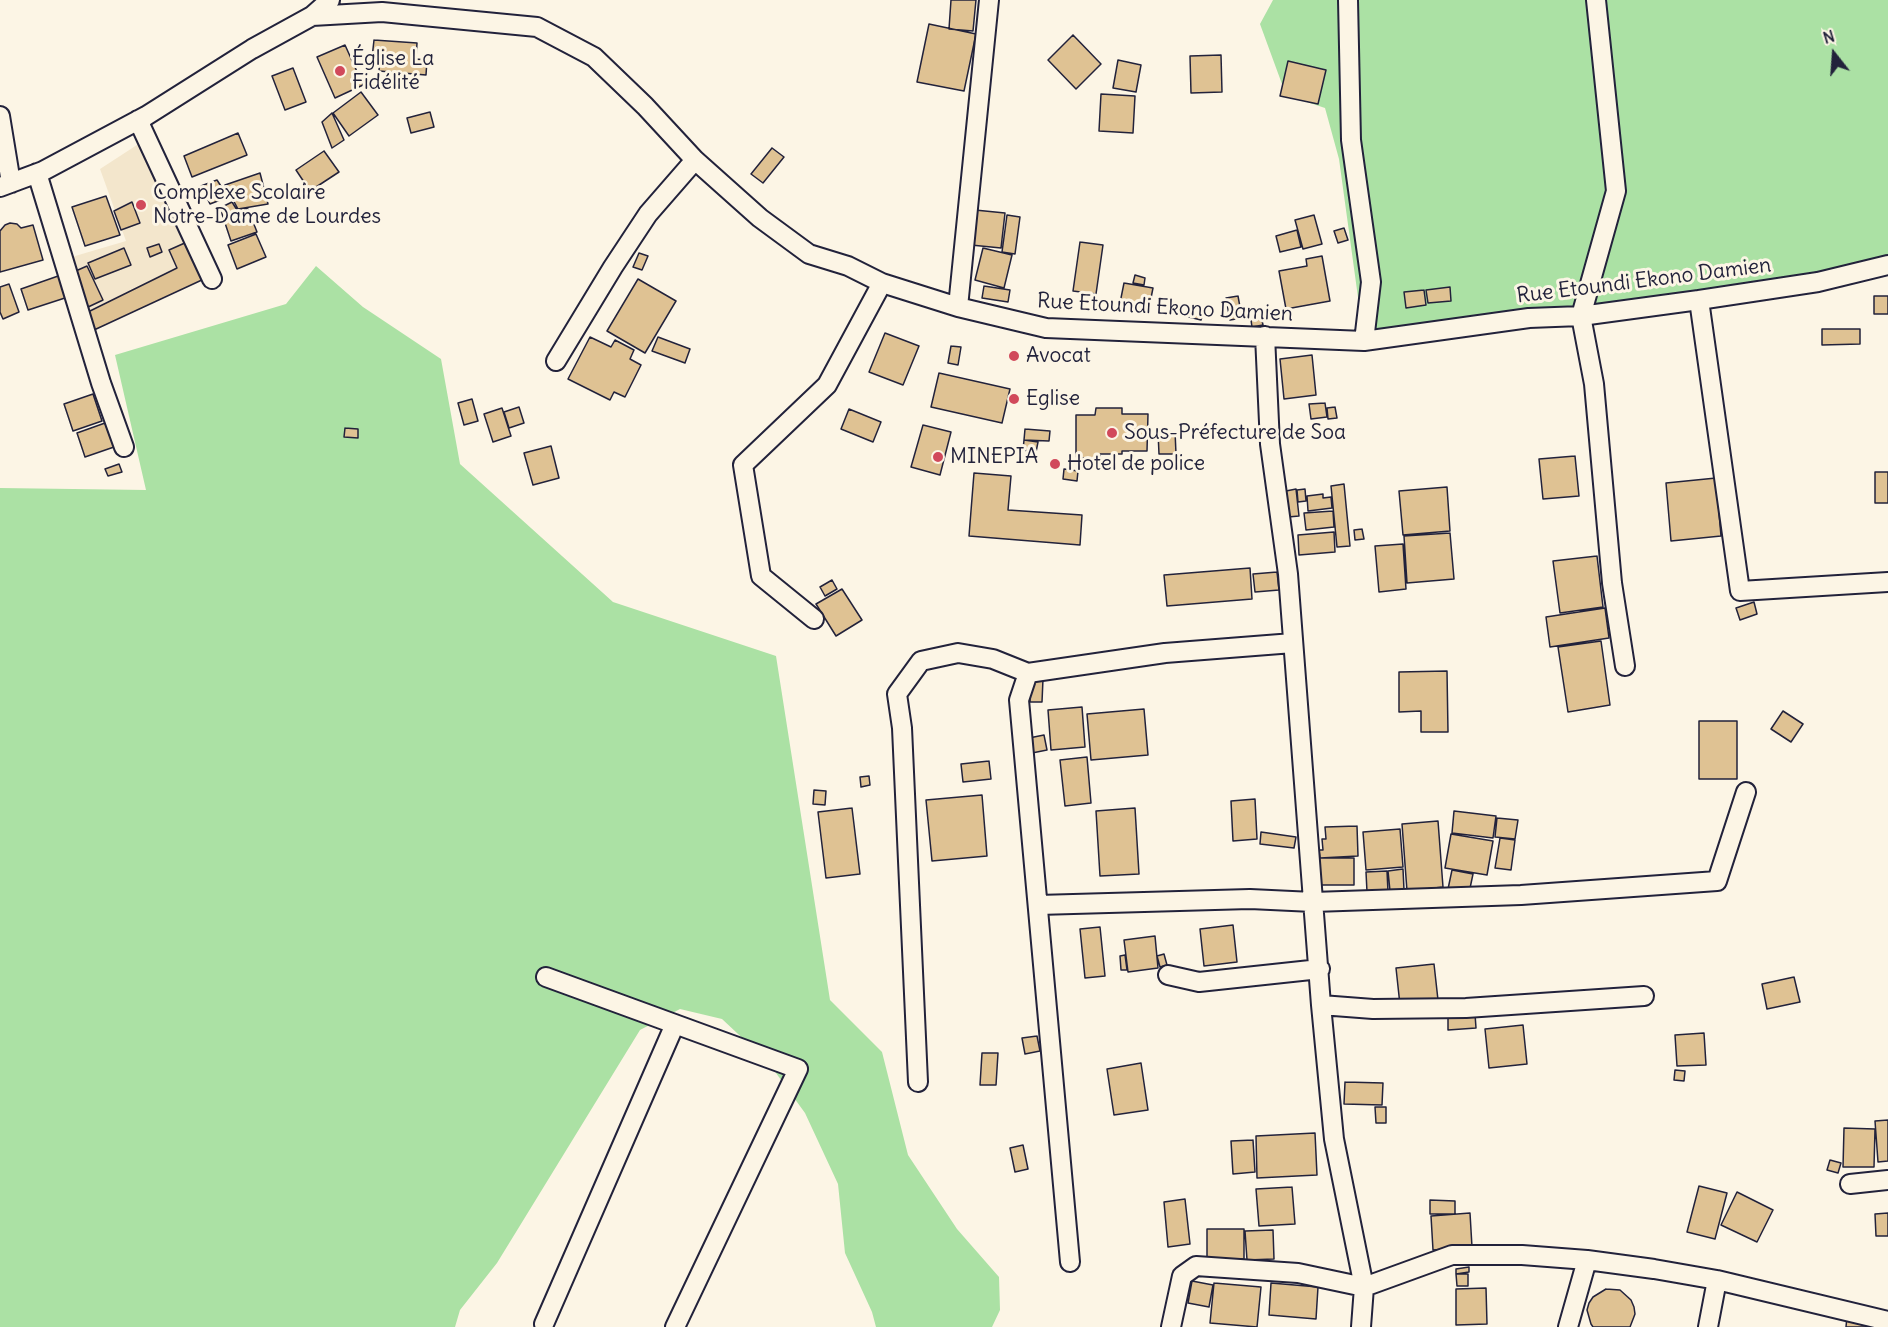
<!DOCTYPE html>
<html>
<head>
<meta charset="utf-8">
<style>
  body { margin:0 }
  #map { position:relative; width:1888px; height:1327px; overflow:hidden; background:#fcf5e5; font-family:Delius,sans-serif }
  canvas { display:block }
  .north { position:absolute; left:1804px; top:24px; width:60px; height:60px; -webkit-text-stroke:4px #fcf5e5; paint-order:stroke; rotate:343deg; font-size:16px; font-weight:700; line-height:24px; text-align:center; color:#22223b }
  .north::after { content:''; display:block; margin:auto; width:21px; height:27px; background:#22223b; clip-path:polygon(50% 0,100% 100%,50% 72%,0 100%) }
</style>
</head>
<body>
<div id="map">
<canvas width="1888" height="1327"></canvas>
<div class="north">N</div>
</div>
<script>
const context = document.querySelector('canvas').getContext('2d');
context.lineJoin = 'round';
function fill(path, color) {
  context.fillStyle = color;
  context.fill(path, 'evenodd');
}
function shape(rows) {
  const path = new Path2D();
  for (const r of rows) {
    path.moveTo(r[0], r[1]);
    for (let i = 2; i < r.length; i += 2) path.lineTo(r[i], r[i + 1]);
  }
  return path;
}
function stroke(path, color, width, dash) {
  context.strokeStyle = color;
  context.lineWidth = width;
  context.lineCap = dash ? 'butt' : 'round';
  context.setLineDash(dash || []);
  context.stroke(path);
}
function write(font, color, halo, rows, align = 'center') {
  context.font = font + ' Delius,sans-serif';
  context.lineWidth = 6;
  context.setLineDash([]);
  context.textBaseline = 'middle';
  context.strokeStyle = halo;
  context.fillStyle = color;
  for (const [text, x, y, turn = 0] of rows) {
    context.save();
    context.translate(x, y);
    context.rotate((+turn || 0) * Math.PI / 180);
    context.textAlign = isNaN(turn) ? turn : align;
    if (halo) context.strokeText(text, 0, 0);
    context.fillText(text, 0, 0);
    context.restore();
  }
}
const built = shape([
  [140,143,204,279,94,330,65,259,126,241,100,169]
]);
const green = shape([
  [1273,0,1888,0,1888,265,1364,341,1339,159,1325,108,1286,95,1260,24],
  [316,266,363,307,441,359,460,464,613,602,776,656,830,1000,882,1052,908,1155,957,1229,999,1277,1000,1310,992,1327,876,1327,872,1312,845,1253,838,1184,805,1113,768,1062,722,1019,680,1009,640,1030,497,1263,460,1310,455,1327,0,1327,0,488,146,490,115,355,286,304]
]);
const building = shape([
  [951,0,976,0,973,31,949,29,951,0],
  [929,24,976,34,964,91,917,82,929,24],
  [1073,35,1101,64,1076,89,1048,60,1073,35],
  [374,40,417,43,416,59,427,60,426,75,379,71,380,58,372,58,374,40],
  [345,45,363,85,335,98,317,57,345,45],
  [1221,55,1222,92,1191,93,1190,56,1221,55],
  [1118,60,1141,65,1136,92,1113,88,1118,60],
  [1288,61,1326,70,1318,104,1280,96,1288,61],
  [293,68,306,102,285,110,272,76,293,68],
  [361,92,378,115,349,136,333,113,361,92],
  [1101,94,1135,96,1133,133,1099,131,1101,94],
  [430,112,434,127,411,133,407,118,430,112],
  [332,113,344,140,332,148,322,122,332,113],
  [238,133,247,155,192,177,184,156,238,133],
  [772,148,784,157,763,183,751,174,772,148],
  [324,151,339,172,310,191,296,170,324,151],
  [260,173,268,204,238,209,225,185,260,173],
  [217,180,228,197,210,204,201,186,217,180],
  [106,196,120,235,85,246,72,207,106,196],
  [132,202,140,223,121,230,114,211,132,202],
  [232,202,237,210,248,209,257,232,231,241,220,208,232,202],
  [975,210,1005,213,1001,248,971,245,975,210],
  [1007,215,1020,217,1015,254,1002,252,1007,215],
  [1314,215,1322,244,1303,249,1295,220,1314,215],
  [10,223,17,224,21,228,33,225,43,260,0,272,0,231,5,225,10,223],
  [1344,228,1348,240,1338,243,1334,231,1344,228],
  [1297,230,1301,247,1280,252,1276,236,1297,230],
  [256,234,266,257,237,269,228,245,256,234],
  [187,242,204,279,94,330,85,311,90,311,177,268,169,250,187,242],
  [1080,242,1103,245,1096,294,1073,291,1080,242],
  [159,244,162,252,150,257,147,248,159,244],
  [124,248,131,265,95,279,88,263,124,248],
  [983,248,1012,255,1004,288,975,280,983,248],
  [639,253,648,256,642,270,633,267,639,253],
  [1322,256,1330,301,1286,309,1279,271,1307,266,1306,259,1322,256],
  [87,266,103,300,86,308,69,274,87,266],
  [61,275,68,297,28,310,21,289,61,275],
  [1135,275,1145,278,1144,285,1133,283,1135,275],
  [638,279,676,301,645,353,607,331,638,279],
  [1124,283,1153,288,1148,313,1119,308,1124,283],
  [9,284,19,312,3,319,0,312,0,287,9,284],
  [984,286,1010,290,1008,302,982,298,984,286],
  [1450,287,1451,301,1428,303,1426,290,1450,287],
  [1424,290,1426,305,1406,308,1404,292,1424,290],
  [1238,296,1242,318,1230,320,1226,298,1238,296],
  [1874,296,1888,296,1888,314,1874,314,1874,296],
  [1191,306,1204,309,1201,320,1189,317,1191,306],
  [1260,311,1263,325,1252,327,1250,313,1260,311],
  [1822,329,1860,329,1860,344,1822,345,1822,329],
  [885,333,919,346,903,385,869,372,885,333],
  [590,337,611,347,615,340,634,350,630,359,641,365,625,397,614,392,610,400,568,379,590,337],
  [658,337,690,349,685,363,652,351,658,337],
  [951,346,961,347,958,365,948,363,951,346],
  [1312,355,1316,395,1284,399,1280,359,1312,355],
  [939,373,1010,389,1002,423,931,407,939,373],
  [93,394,102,421,73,431,64,404,93,394],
  [472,399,478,421,464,425,458,403,472,399],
  [1325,403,1327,417,1311,419,1309,404,1325,403],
  [519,407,524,423,509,428,504,412,519,407],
  [1335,407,1337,418,1328,419,1327,408,1335,407],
  [502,408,511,436,493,442,484,414,502,408],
  [1096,408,1122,408,1122,414,1148,414,1147,451,1122,451,1122,454,1100,454,1100,458,1076,458,1076,415,1095,415,1096,408],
  [849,409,881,422,873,442,841,429,849,409],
  [105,423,114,447,85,457,77,433,105,423],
  [923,425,951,432,940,475,911,467,923,425],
  [345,428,358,429,358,438,344,437,345,428],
  [1025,429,1050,431,1049,441,1024,440,1025,429],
  [1175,431,1176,454,1159,454,1158,432,1175,431],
  [1024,440,1038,442,1036,452,1023,450,1024,440],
  [551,446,559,478,533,485,524,453,551,446],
  [1018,447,1020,453,1007,457,1005,450,1018,447],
  [1575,456,1579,496,1543,499,1539,459,1575,456],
  [119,464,122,472,108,476,105,469,119,464],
  [1064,469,1078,471,1077,481,1063,479,1064,469],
  [1875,472,1888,472,1888,503,1875,503,1875,472],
  [974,473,1011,476,1008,510,1082,515,1080,545,969,536,974,473],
  [1716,478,1721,536,1671,541,1666,483,1716,478],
  [1344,484,1350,546,1337,547,1331,486,1344,484],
  [1447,487,1450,531,1403,535,1399,491,1447,487],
  [1296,489,1299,516,1288,517,1286,491,1296,489],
  [1305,489,1306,501,1298,502,1297,490,1305,489],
  [1323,494,1323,498,1331,497,1332,508,1308,511,1307,496,1323,494],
  [1333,511,1334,527,1306,530,1304,513,1333,511],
  [1362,529,1364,539,1355,540,1354,530,1362,529],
  [1334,532,1335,552,1299,555,1298,535,1334,532],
  [1450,533,1454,579,1407,583,1404,536,1450,533],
  [1403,544,1406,589,1379,592,1375,546,1403,544],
  [1597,556,1603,607,1560,613,1553,561,1597,556],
  [1250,568,1252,599,1167,606,1164,575,1250,568],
  [1277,572,1279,590,1255,592,1253,574,1277,572],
  [832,580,837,589,825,596,820,587,832,580],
  [842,589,862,620,836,636,816,604,842,589],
  [1754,602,1757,614,1740,620,1736,608,1754,602],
  [1605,608,1609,638,1550,647,1546,617,1605,608],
  [1601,641,1610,705,1568,712,1558,647,1601,641],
  [1447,671,1448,732,1421,732,1421,711,1399,712,1399,672,1447,671],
  [1030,679,1043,679,1042,702,1030,702,1030,679],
  [1082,707,1085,747,1051,750,1048,710,1082,707],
  [1144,709,1148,755,1091,760,1087,714,1144,709],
  [1783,711,1803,724,1791,742,1771,729,1783,711],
  [1699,721,1737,721,1737,779,1699,779,1699,721],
  [1044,735,1047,750,1032,753,1029,738,1044,735],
  [1087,757,1091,803,1065,806,1060,760,1087,757],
  [989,761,991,779,963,782,961,764,989,761],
  [869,776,870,785,861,787,860,777,869,776],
  [814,790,826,791,825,805,813,804,814,790],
  [982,795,987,856,932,861,926,800,982,795],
  [1255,799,1257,839,1233,841,1231,801,1255,799],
  [852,808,860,874,826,878,818,812,852,808],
  [1135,808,1139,874,1100,876,1096,811,1135,808],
  [1454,811,1496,816,1493,838,1452,833,1454,811],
  [1497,818,1518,820,1515,839,1495,837,1497,818],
  [1438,821,1443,887,1407,891,1402,824,1438,821],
  [1357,826,1358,856,1320,858,1319,850,1323,850,1322,839,1326,839,1325,827,1357,826],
  [1400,829,1403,867,1366,870,1363,832,1400,829],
  [1261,832,1296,837,1294,848,1260,844,1261,832],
  [1451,834,1493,841,1487,875,1445,868,1451,834],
  [1500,838,1515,840,1511,870,1495,868,1500,838],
  [1319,858,1354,858,1354,885,1319,885,1319,858],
  [1403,869,1404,890,1390,891,1388,871,1403,869],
  [1452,870,1473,874,1469,893,1448,889,1452,870],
  [1387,871,1388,892,1367,892,1366,872,1387,871],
  [1233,925,1237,962,1204,966,1200,929,1233,925],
  [1100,927,1105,976,1085,978,1080,929,1100,927],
  [1155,936,1158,968,1128,972,1124,940,1155,936],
  [1164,954,1167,965,1160,967,1157,956,1164,954],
  [1125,955,1127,970,1121,970,1120,956,1125,955],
  [1434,964,1438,1000,1400,1005,1396,968,1434,964],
  [1794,977,1800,1002,1767,1009,1762,984,1794,977],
  [1475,1014,1476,1028,1448,1030,1448,1015,1475,1014],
  [1523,1025,1527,1064,1489,1068,1485,1029,1523,1025],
  [1704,1033,1706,1065,1677,1066,1675,1035,1704,1033],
  [1037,1036,1040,1051,1025,1054,1022,1038,1037,1036],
  [982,1053,998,1053,996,1085,980,1085,982,1053],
  [1141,1063,1148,1110,1114,1115,1107,1069,1141,1063],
  [1675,1070,1685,1071,1684,1081,1674,1080,1675,1070],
  [1345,1082,1383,1083,1382,1105,1344,1104,1345,1082],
  [1375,1107,1386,1107,1386,1123,1376,1123,1375,1107],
  [1888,1120,1888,1161,1878,1162,1875,1121,1888,1120],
  [1844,1128,1875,1129,1874,1167,1843,1167,1844,1128],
  [1315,1133,1317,1175,1257,1178,1256,1136,1315,1133],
  [1253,1140,1255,1172,1233,1174,1231,1141,1253,1140],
  [1023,1145,1028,1169,1015,1172,1010,1148,1023,1145],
  [1830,1160,1841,1163,1838,1173,1827,1170,1830,1160],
  [1699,1186,1727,1193,1715,1239,1687,1232,1699,1186],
  [1292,1187,1295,1224,1259,1226,1256,1189,1292,1187],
  [1737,1192,1773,1210,1757,1242,1721,1225,1737,1192],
  [1185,1199,1190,1244,1168,1247,1164,1202,1185,1199],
  [1430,1200,1455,1201,1455,1214,1430,1214,1430,1200],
  [1470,1213,1472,1247,1433,1250,1431,1216,1470,1213],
  [1888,1213,1888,1236,1876,1236,1875,1214,1888,1213],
  [1207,1229,1244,1229,1244,1259,1207,1259,1207,1229],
  [1273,1230,1274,1259,1247,1260,1245,1231,1273,1230],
  [1469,1267,1469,1272,1456,1274,1456,1269,1469,1267],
  [1456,1274,1468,1274,1468,1286,1457,1286,1456,1274],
  [1192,1281,1213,1285,1209,1307,1188,1303,1192,1281],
  [1214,1283,1261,1287,1257,1327,1210,1323,1214,1283],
  [1271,1283,1318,1287,1316,1319,1269,1315,1271,1283],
  [1486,1288,1487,1324,1456,1325,1456,1289,1486,1288],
  [1606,1289,1620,1290,1631,1300,1634,1307,1635,1314,1630,1327,1593,1327,1591,1324,1587,1310,1589,1303,1593,1297,1606,1289],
  [1847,1316,1876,1327,1846,1327,1847,1316]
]);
const minor = shape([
  [1348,0,1351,140,1371,282,1364,341],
  [1596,0,1616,191,1581,316,1594,384,1612,583,1625,666],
  [312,16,330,0],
  [0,116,11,183],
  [138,120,212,279],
  [37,173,101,383,124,447],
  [0,187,43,171,146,116,252,49,312,16,382,12,537,27,594,57,645,106,695,160,760,218,809,254,848,266,882,283,958,307,1046,328,1364,341,1529,318,1581,316,1699,300,1818,282,1888,265],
  [1699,300,1740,591,1888,582],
  [958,307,989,0],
  [1265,336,1270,444,1288,574,1321,1005,1334,1139,1364,1287,1361,1327],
  [556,361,613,267,648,214,695,160],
  [814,619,761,576,743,465,827,385,882,283],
  [1028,673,1019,700,1070,1262],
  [1038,905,1250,899,1313,902,1521,895,1717,881,1746,792],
  [1168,975,1199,982,1320,969],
  [546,977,798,1069,675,1327],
  [1321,1005,1373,1009,1466,1008,1644,996],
  [918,1082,902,728,897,694,921,661,958,653,993,659,1028,673,1165,653,1293,643],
  [1850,1184,1888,1180],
  [544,1324,675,1024],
  [1171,1327,1182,1276,1196,1266,1298,1273,1364,1287,1452,1255,1522,1255,1587,1260,1654,1269,1717,1280,1888,1321],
  [1568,1327,1587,1260],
  [1708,1327,1717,1280]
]);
const markers = [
  [340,71,6,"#d1495b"],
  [141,205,6,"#d1495b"],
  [1014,356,6,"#d1495b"],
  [1014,399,6,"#d1495b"],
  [1112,433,6,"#d1495b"],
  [938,457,6,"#d1495b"],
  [1055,464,6,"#d1495b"]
];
const poiNames = [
  ["Église La",352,59],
  ["Fidélité",352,83],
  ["Complexe Scolaire",153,193],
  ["Notre-Dame de Lourdes",153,217],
  ["Avocat",1026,356],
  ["Eglise",1026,399],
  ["Sous-Préfecture de Soa",1124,433],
  ["MINEPIA",950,457],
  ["Hotel de police",1067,464]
];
const streetNames = [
  ["Rue Etoundi Ekono Damien",1644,281,-7],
  ["Rue Etoundi Ekono Damien",1165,308,3]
];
fill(built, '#f3e6cc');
fill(green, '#abe1a4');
fill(building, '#dfc293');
stroke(building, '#22223b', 1.5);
stroke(minor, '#22223b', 22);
stroke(minor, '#fcf5e5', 18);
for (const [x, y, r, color] of markers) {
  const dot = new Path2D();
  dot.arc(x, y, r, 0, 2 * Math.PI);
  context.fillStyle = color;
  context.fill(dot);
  stroke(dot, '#fcf5e5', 2);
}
write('21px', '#22223b', '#fcf5e5', poiNames, 'left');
write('21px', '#22223b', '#fcf5e5', streetNames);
</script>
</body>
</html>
